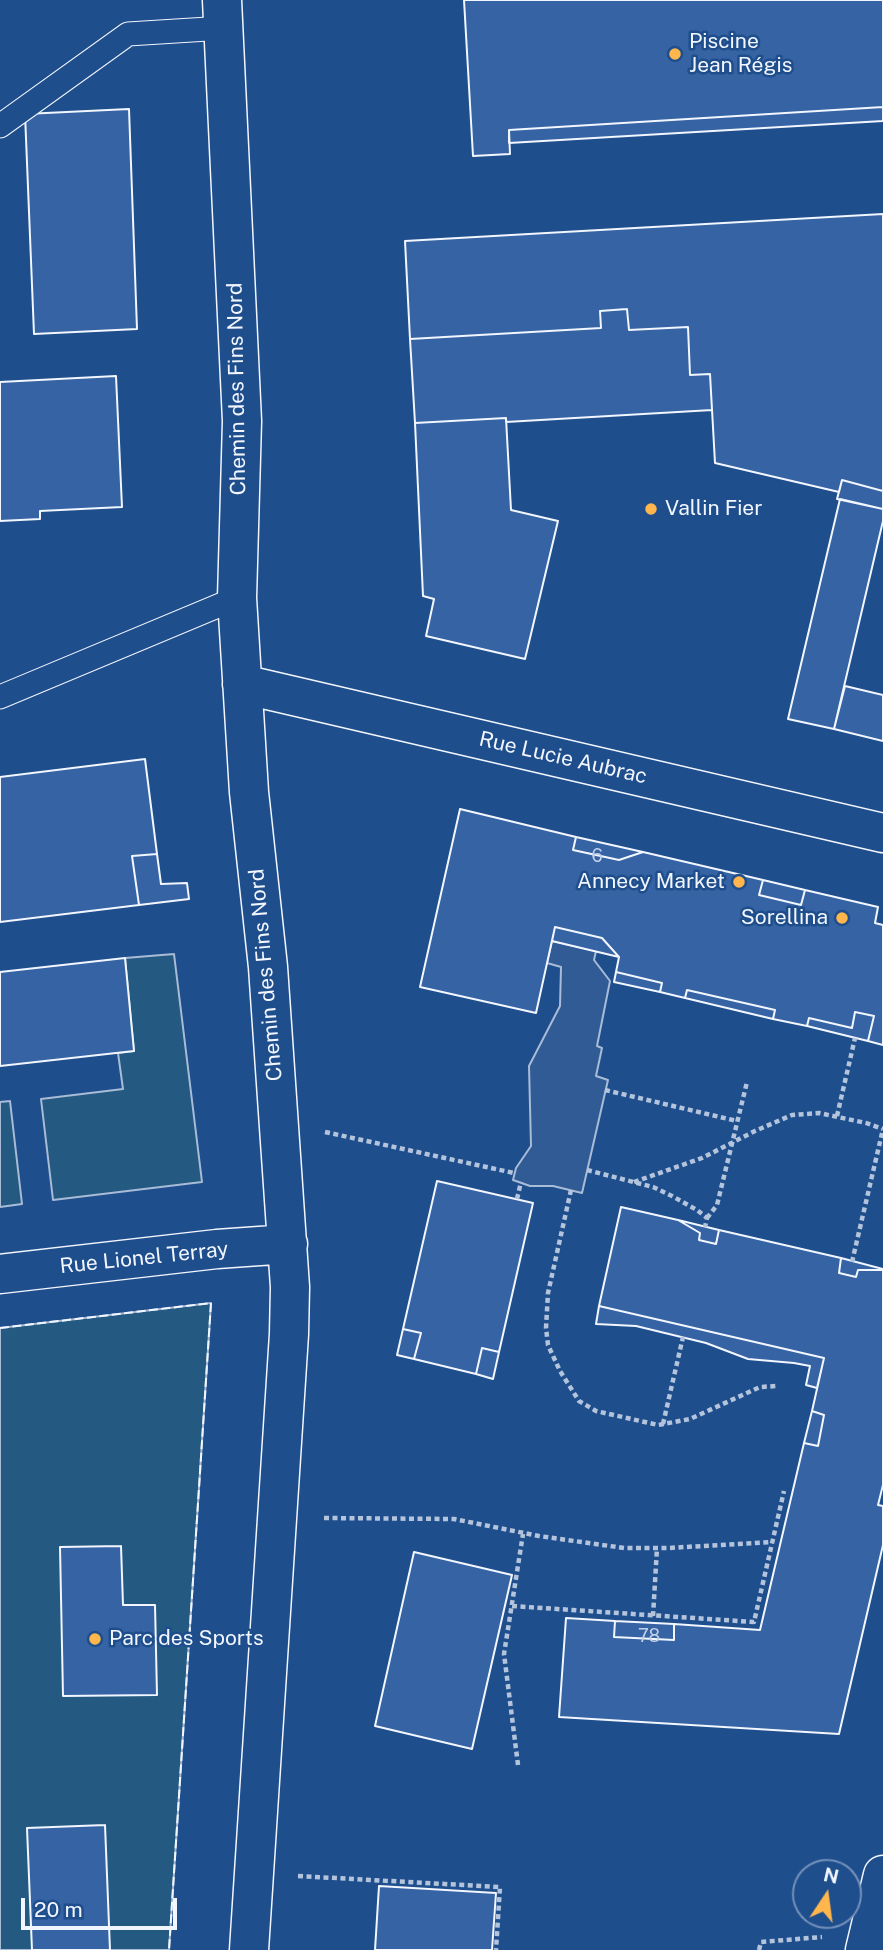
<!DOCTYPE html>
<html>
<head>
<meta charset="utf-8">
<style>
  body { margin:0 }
  #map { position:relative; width:883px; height:1950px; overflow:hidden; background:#1f4e8c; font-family:"Public Sans",sans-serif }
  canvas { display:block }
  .north { position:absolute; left:792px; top:1859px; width:70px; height:70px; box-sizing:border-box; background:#1f4e8c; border:2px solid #7391ba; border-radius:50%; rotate:13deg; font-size:19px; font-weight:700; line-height:28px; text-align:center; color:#f2f6ff }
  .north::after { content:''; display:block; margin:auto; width:24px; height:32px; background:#ffb74d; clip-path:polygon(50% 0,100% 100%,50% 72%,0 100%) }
  .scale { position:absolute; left:21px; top:1898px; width:156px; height:32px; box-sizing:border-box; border:4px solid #f2f6ff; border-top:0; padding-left:9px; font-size:21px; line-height:24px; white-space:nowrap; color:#f2f6ff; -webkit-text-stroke:5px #1f4e8c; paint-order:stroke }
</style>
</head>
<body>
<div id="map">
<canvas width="883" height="1950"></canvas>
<div class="north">N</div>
<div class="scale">20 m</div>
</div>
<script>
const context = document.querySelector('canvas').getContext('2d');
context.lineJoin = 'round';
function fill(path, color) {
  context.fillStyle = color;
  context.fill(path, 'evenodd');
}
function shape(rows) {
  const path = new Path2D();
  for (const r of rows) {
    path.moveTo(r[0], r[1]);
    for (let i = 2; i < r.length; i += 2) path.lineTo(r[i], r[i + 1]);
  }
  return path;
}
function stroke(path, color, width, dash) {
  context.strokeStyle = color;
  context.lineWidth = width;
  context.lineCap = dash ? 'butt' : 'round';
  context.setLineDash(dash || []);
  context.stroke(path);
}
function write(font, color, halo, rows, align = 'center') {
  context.font = font + ' "Public Sans",sans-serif';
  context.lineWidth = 5;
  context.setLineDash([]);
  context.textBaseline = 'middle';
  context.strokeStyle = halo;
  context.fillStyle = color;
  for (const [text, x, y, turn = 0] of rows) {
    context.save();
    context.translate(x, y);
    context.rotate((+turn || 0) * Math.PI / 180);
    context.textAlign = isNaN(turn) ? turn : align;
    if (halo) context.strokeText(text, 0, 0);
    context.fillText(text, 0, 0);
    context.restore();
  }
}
const green = shape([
  [174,954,202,1182,53,1200,41,1099,123,1089,118,1053,134,1051,125,958,174,954],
  [10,1101,22,1204,0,1207,0,1102,10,1101],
  [211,1303,169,1950,0,1950,0,1328,211,1303]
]);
const parking = shape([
  [552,941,596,951,594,960,610,981,597,1046,602,1048,596,1076,608,1080,582,1193,553,1186,530,1186,513,1180,516,1168,531,1146,529,1066,560,1006,561,967,547,963,552,941]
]);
const building = shape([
  [464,0,883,0,883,107,509,130,510,154,473,156,464,0],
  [883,107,883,121,509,143,509,130,883,107],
  [129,109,137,329,34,334,25,114,129,109],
  [883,214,883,491,842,480,839,492,715,463,710,374,690,375,688,327,629,330,627,309,600,311,601,328,410,339,405,241,883,214],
  [627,309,629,330,688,327,690,375,710,374,712,410,506,422,506,418,415,423,410,339,601,328,600,311,627,309],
  [116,376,122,507,40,511,40,519,0,521,0,382,116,376],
  [506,418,511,510,558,521,525,659,426,636,434,599,423,596,415,423,506,418],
  [842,480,883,491,883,509,837,499,842,480],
  [840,499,883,509,883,521,834,729,788,719,840,499],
  [845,686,883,695,883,741,834,729,845,686],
  [145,759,157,854,132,856,139,905,0,922,0,777,145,759],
  [460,809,576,837,573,850,619,860,643,852,763,880,759,895,801,905,805,890,878,907,875,923,883,925,883,1045,868,1041,874,1016,855,1012,852,1028,809,1018,807,1026,773,1019,775,1010,687,990,685,998,660,992,662,983,616,972,619,957,602,938,555,927,536,1013,420,987,460,809],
  [576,837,643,852,619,860,573,850,576,837],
  [157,854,161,884,187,883,189,899,139,905,132,856,157,854],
  [763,880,805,890,801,905,759,895,763,880],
  [555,927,602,938,619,957,552,941,555,927],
  [125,958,134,1051,0,1066,0,972,125,958],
  [616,972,662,983,660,992,614,982,616,972],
  [687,990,775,1010,773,1019,685,998,687,990],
  [855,1012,874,1016,868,1041,807,1026,809,1018,852,1028,855,1012],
  [437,1181,533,1203,499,1352,482,1348,476,1374,414,1359,421,1333,403,1329,437,1181],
  [621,1207,678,1220,700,1233,699,1240,716,1244,719,1230,841,1258,839,1273,856,1277,858,1270,883,1270,883,1485,878,1505,883,1506,883,1545,839,1734,559,1717,566,1618,615,1621,614,1637,674,1640,674,1624,760,1630,804,1443,818,1446,824,1415,812,1411,824,1358,599,1306,621,1207],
  [678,1220,719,1230,716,1244,699,1240,700,1233,678,1220],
  [841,1258,883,1269,883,1270,858,1270,856,1277,839,1273,841,1258],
  [599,1306,824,1358,817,1388,806,1385,810,1366,794,1363,748,1359,706,1343,636,1326,596,1324,599,1306],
  [403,1329,421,1333,414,1359,397,1355,403,1329],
  [482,1348,499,1352,493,1379,476,1374,482,1348],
  [812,1411,824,1415,818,1446,804,1443,812,1411],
  [121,1546,123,1605,155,1605,157,1695,63,1696,60,1547,121,1546],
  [414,1552,512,1575,472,1749,375,1726,414,1552],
  [615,1621,674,1624,674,1640,614,1637,615,1621],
  [105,1825,110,1950,32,1950,27,1828,105,1825],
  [379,1886,496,1893,492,1950,375,1950,379,1886]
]);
const path = shape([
  [605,1090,737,1121],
  [837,1116,855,1038],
  [325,1132,514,1173],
  [587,1170,653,1187,672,1196,697,1210,707,1218,705,1227],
  [634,1182,702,1158,755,1131,792,1115,819,1113,866,1123,883,1129],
  [571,1190,548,1293,546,1328,548,1345,560,1371,579,1401,596,1411,658,1425,690,1419,760,1387,777,1386],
  [517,1199,521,1182],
  [707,1218,717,1205,747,1082],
  [852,1262,883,1129],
  [663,1424,683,1337],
  [324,1518,454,1519,539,1536,624,1548,668,1548,772,1542],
  [512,1606,754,1622,784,1491],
  [653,1616,657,1548],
  [518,1765,504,1654,523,1534],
  [298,1876,500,1887,496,1950],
  [759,1950,761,1942,822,1937]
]);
const lane = shape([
  [0,126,128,34,224,28],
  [0,697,237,598]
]);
const street = shape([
  [222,0,242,421,237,598,249,792,268,967,290,1287,289,1334,249,1950],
  [242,684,883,833],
  [0,1274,217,1249,288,1244],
  [865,1950,883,1875]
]);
const fence = shape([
  [0,1328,211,1303,169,1950]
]);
const markers = [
  [675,54,7,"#ffb74d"],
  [651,509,7,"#ffb74d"],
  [739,882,7,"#ffb74d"],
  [842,918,7,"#ffb74d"],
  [95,1639,7,"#ffb74d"]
];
const numberNames = [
  ["6",597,856],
  ["78",649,1636]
];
const poiNames = [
  ["Piscine",689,42],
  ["Jean Régis",689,66],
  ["Vallin Fier",665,509],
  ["Annecy Market",725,882,"right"],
  ["Sorellina",828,918,"right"],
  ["Parc des Sports",109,1639]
];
const streetNames = [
  ["Chemin des Fins Nord",237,389,-91],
  ["Rue Lucie Aubrac",563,758,13],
  ["Chemin des Fins Nord",266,975,-95],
  ["Rue Lionel Terray",144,1258,-6]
];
fill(green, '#245a82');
stroke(green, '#a8bbd7', 2);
fill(parking, '#305b95');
stroke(parking, '#a8bbd7', 2);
fill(building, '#3563a3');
stroke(building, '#f2f6ff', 2);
stroke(lane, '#f2f6ff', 25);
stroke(street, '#f2f6ff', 41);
stroke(path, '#b3c4dc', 4.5, [5, 3.5]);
stroke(lane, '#1f4e8c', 23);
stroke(street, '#1f4e8c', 38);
stroke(fence, '#f2f6ff', 2, [9, 3.5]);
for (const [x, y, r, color] of markers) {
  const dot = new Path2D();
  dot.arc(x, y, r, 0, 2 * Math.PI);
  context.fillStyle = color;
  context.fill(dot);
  stroke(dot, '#1f4e8c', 2.5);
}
write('18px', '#c3d1e8', null, numberNames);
write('21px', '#f2f6ff', '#1f4e8c', poiNames, 'left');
write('21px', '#f2f6ff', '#1f4e8c', streetNames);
</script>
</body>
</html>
